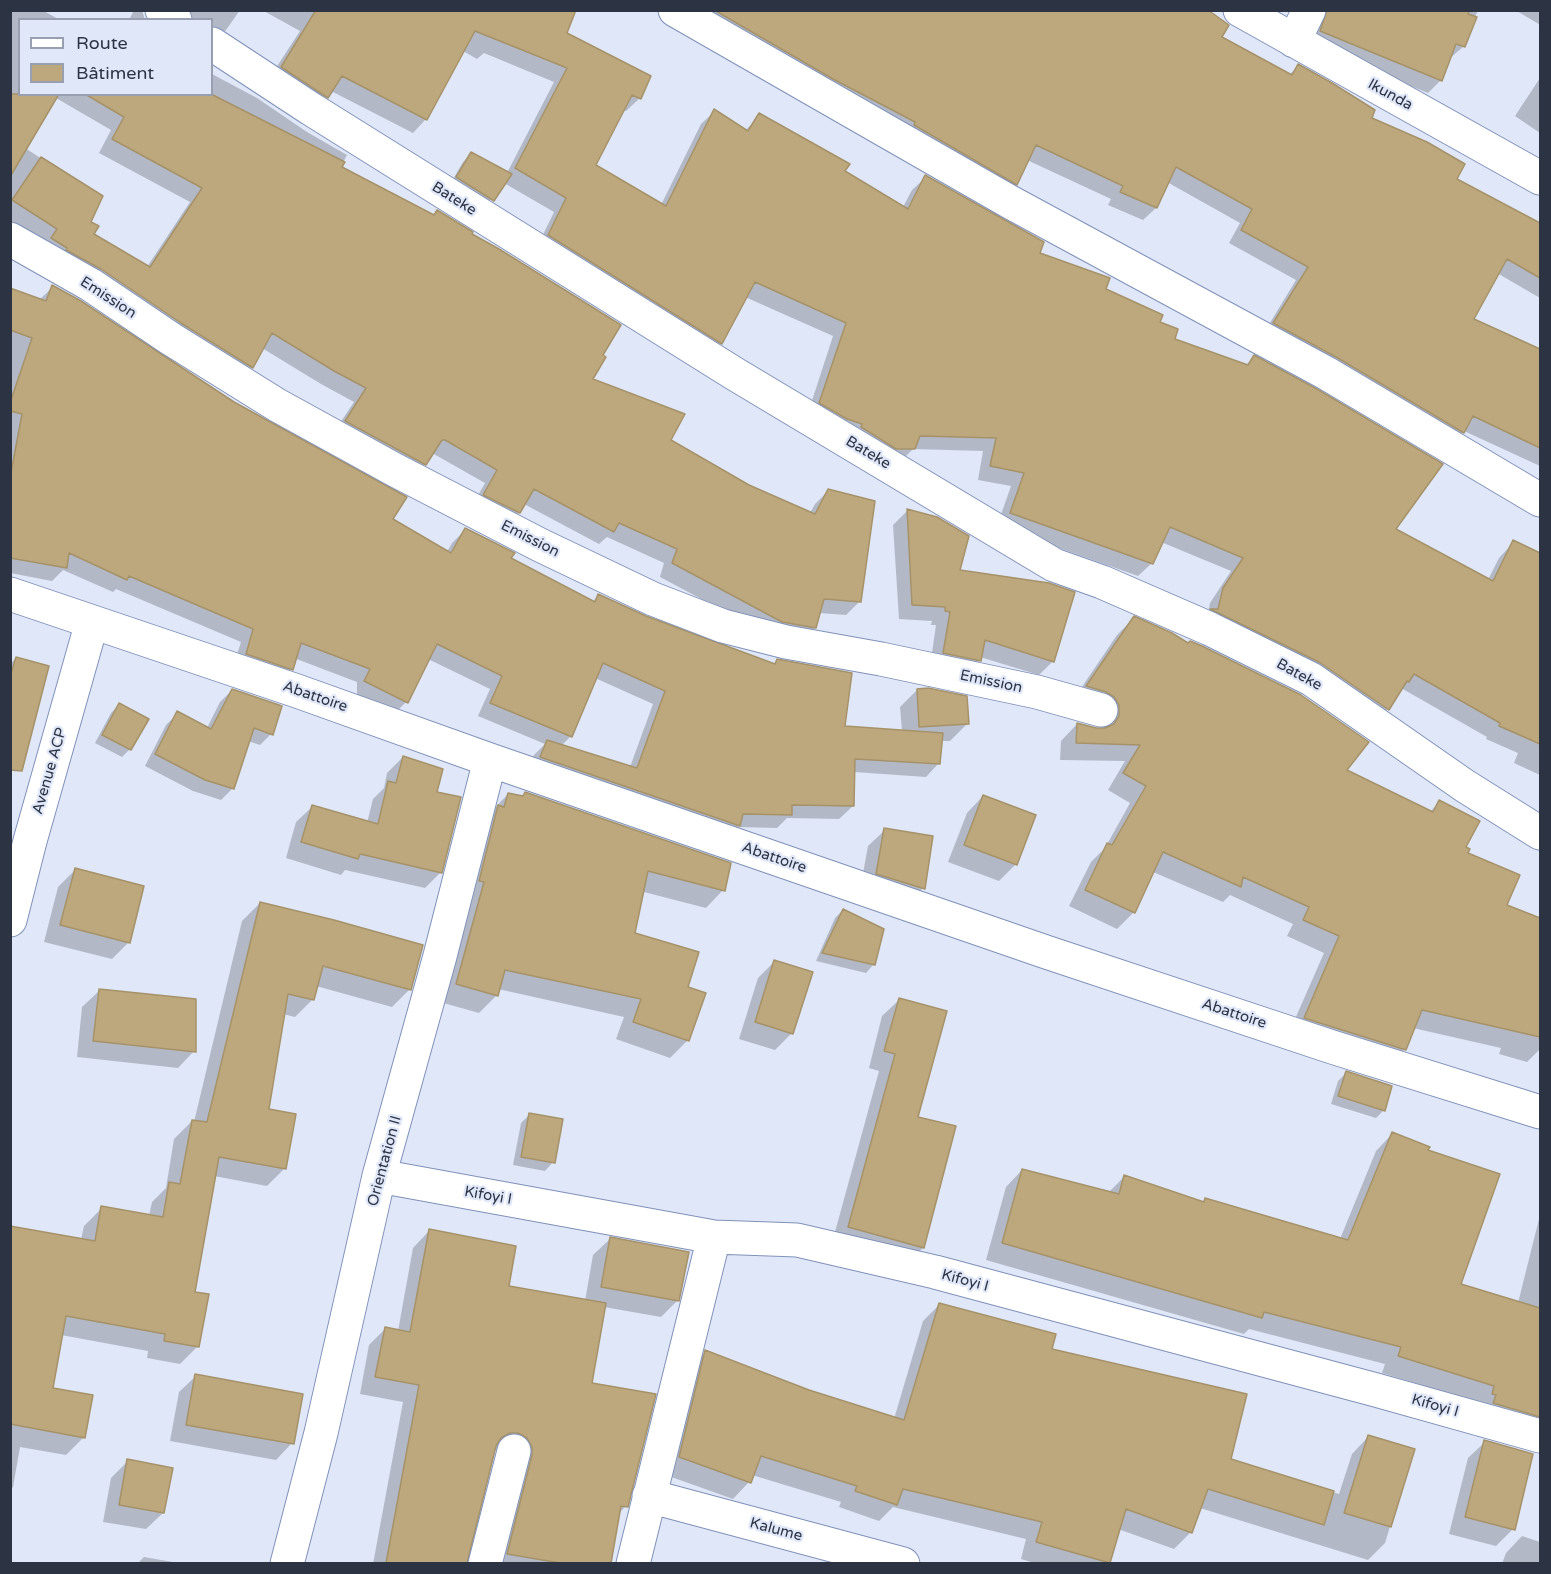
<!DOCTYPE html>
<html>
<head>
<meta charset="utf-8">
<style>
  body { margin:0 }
  #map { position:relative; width:1551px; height:1574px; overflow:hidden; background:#dfe7f8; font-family:"Varela Round",sans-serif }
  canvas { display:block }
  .frame { position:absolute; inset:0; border:12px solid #2c3444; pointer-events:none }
  .legend { position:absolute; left:18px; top:18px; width:195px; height:78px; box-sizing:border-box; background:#dfe7f8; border:2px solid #979fb0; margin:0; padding:8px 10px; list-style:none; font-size:18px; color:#2c3444 }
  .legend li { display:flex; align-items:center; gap:12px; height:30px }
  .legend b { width:30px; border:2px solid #979fb0 }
</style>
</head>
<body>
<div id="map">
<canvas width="1551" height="1574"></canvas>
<div class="frame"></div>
<ul class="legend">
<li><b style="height:8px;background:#fff"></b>Route</li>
<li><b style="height:16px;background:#bda87e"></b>Bâtiment</li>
</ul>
</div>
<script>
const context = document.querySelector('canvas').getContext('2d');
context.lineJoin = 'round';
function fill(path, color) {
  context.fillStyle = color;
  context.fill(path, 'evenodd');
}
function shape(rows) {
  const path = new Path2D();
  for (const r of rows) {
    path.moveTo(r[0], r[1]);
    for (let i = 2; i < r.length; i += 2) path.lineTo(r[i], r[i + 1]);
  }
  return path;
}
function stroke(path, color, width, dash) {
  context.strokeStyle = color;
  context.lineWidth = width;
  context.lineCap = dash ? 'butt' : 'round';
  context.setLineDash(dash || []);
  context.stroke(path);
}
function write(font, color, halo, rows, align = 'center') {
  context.font = font + ' "Varela Round",sans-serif';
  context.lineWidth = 4.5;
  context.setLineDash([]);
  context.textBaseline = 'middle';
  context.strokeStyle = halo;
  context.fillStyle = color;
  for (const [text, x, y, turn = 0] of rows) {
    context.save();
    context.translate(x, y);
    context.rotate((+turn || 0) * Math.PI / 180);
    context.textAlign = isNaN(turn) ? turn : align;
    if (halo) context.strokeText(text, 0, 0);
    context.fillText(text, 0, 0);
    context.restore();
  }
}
const shadow = shape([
  [10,10,42,10,60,20,20,20,20,94,212,94,212,74,257,98,307,132,347,155,340,168,432,216,437,212,469,234,601,356,591,380,669,441,748,486,810,513,815,504,828,491,860,601,846,615,819,613,815,628,802,641,769,635,660,577,664,563,607,537,599,544,524,504,519,513,505,526,471,508,485,483,432,453,425,464,412,478,332,435,354,402,321,384,262,348,252,367,238,380,44,242,10,221],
  [56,98,111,130,99,153,190,202,147,267,92,234,89,222,101,197,25,148],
  [134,10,142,10,145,20,129,20],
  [163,10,240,10,226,30,212,44,212,20,174,20],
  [262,10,575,10,565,34,640,98,626,111,622,110,594,166,661,205,701,124,715,111,745,131,760,115,843,172,903,207,912,190,926,177,1038,254,1104,290,1157,323,1173,339,1245,366,1254,357,1394,530,1488,580,1499,558,1512,544,1540,557,1540,638,1534,649,1540,652,1540,775,1514,763,1518,753,1486,739,1487,737,1401,688,1388,709,1374,723,1208,613,1210,603,1231,571,1161,542,1152,563,1138,576,997,526,1011,486,978,480,983,451,913,449,900,462,807,416,833,336,745,297,721,343,707,356,536,249,554,212,504,183,484,208,449,186,463,162,472,154,507,173,554,82,484,53,477,59,463,51,426,119,413,133,331,91,314,110,268,80,300,31],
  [679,10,1204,10,1220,37,1289,75,1298,66,1454,179,1540,225,1540,298,1497,273,1472,320,1540,351,1540,466,1464,431,1450,445,1262,336,1296,280,1229,243,1240,223,1167,182,1156,208,1143,220,1108,205,1111,199,1027,160,1016,184,1003,197],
  [1321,10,1478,10,1463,47,1449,59,1441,80,1428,93,1308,44],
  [1515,10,1540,10,1540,25,1537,23],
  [1540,78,1540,133,1515,116],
  [53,287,391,519,447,552,452,543,466,529,509,559,592,602,599,595,646,618,774,665,778,661,843,728,902,731,900,707,917,690,967,724,950,741,940,741,939,763,926,777,854,772,853,806,839,819,787,818,777,828,737,827,725,839,527,771,534,755,545,744,478,716,490,689,428,659,406,702,393,715,357,697,357,682,294,658,291,669,278,682,233,667,241,642,116,589,113,592,63,570,52,581,10,573,10,290,39,300],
  [595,678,653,704,630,767,561,746,571,736],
  [907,511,958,571,1053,661,1039,675,980,657,980,660,966,674,930,667,936,625,931,625,932,621,899,619,893,525],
  [1134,618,1344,770,1430,812,1439,802,1464,847,1466,854,1505,906,1540,920,1540,1049,1527,1062,1499,1054,1501,1048,1413,1028,1404,1050,1388,1066,1288,1035,1324,953,1287,936,1293,924,1230,895,1223,902,1153,872,1134,912,1117,929,1069,906,1091,862,1105,848,1130,803,1108,790,1125,761,1060,760,1061,741,1077,724,1103,730,1103,722,1071,703,1117,635],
  [16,658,10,738,10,664],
  [232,690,271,734,260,745,248,741,233,788,221,800,193,791,145,766,166,725,178,713,207,728,220,702],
  [119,705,130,749,122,757,95,743,111,713],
  [403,757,436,793,441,872,425,888,345,870,341,875,286,858,296,822,312,807,367,823,373,799,384,788,387,773],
  [508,794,723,890,706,908,644,892,633,935,686,988,688,1040,670,1058,616,1039,624,1017,498,989,497,995,479,1013,440,1002,491,812],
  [983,796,1016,864,999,881,948,862,967,813],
  [885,830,923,888,907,905,860,890,868,846],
  [75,870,129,942,112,959,44,942,58,887],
  [260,903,410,989,392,1007,316,986,313,999,295,1017,283,1014,268,1110,285,1168,267,1186,214,1176,193,1293,198,1346,180,1364,147,1358,148,1351,61,1335,51,1389,84,1437,66,1455,20,1447,13,1487,10,1490,10,1231,81,1240,84,1226,102,1208,149,1216,152,1202,166,1188,174,1139,192,1121,194,1122,242,921],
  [843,910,874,964,866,973,816,961,835,918],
  [774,962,792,1033,775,1050,739,1039,758,978],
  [99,991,194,1051,178,1068,77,1057,82,1007],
  [899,1000,916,1118,954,1127,923,1248,906,1264,832,1243,879,1071,869,1068,882,1016],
  [1346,1073,1384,1110,1376,1118,1331,1104,1338,1081],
  [529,1115,553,1162,545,1171,513,1165,521,1123],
  [1392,1134,1426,1151,1460,1285,1518,1303,1540,1215,1540,1425,1478,1402,1382,1373,1385,1364,1249,1329,1244,1334,986,1260,1006,1187,1022,1170,1108,1193,1124,1177,1203,1203,1206,1200,1340,1239,1376,1151],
  [429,1231,507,1287,585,1301,593,1255,610,1239,678,1300,661,1317,604,1307,590,1384,626,1506,618,1514,610,1564,493,1564,502,1449,494,1449,465,1564,373,1564,403,1402,360,1394,369,1345,385,1329,398,1331,413,1248],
  [940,1304,1051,1350,1230,1460,1339,1494,1352,1454,1368,1437,1413,1450,1385,1543,1368,1560,1200,1508,1191,1532,1174,1549,1118,1529,1107,1564,1038,1564,1021,1559,1026,1539,893,1507,879,1521,839,1507,841,1502,752,1475,749,1482,733,1499,663,1474,689,1368,706,1352,809,1392,894,1419,923,1321],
  [196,1376,292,1443,276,1460,170,1441,179,1392],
  [1485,1442,1513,1529,1496,1546,1449,1534,1468,1458],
  [128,1461,163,1513,146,1529,103,1522,111,1478],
  [1522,1536,1540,1542,1540,1564,1502,1564,1506,1553],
  [144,1557,184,1564,137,1564]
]);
const building = shape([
  [316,10,576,10,567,33,651,76,641,99,632,95,596,165,666,206,714,109,748,131,759,113,850,164,845,171,908,209,925,175,1044,242,1040,253,1110,278,1106,289,1163,315,1160,322,1178,329,1175,339,1248,365,1254,355,1317,389,1443,464,1396,529,1493,581,1513,540,1540,553,1540,744,1499,726,1500,723,1414,674,1409,682,1407,681,1389,710,1319,662,1210,609,1218,609,1223,588,1243,558,1170,527,1153,564,1010,513,1024,473,990,466,996,438,920,436,915,449,896,449,861,427,862,424,847,419,819,403,846,323,755,282,722,344,548,235,566,198,515,168,567,68,475,31,427,120,342,76,328,98,281,67,316,10],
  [714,10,1208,10,1229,25,1222,37,1292,75,1298,64,1332,83,1375,110,1372,118,1427,142,1465,164,1457,179,1540,223,1540,278,1507,259,1474,319,1540,349,1540,448,1473,416,1464,433,1336,357,1273,323,1308,267,1241,230,1252,209,1176,167,1157,208,1120,192,1123,186,1036,145,1017,185,914,125,915,122,833,79,714,10],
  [1327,10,1470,10,1468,14,1477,17,1465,47,1456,44,1442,81,1320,31,1327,10],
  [10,94,59,94,10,177,10,94],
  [85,94,211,94,345,162,342,167,434,215,437,210,473,232,472,234,499,249,621,325,603,355,606,357,593,379,685,414,671,440,749,485,815,514,828,489,875,501,861,602,824,599,816,628,782,622,672,563,677,549,619,523,614,532,534,489,520,513,483,495,497,470,445,440,442,440,426,465,345,421,366,388,334,371,272,333,253,368,181,323,101,269,66,250,67,248,51,238,57,229,12,200,41,157,103,196,91,222,99,226,94,234,150,267,202,188,112,139,124,117,85,94],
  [471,152,512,174,494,201,456,177,471,152],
  [52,285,81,301,234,402,407,497,393,519,451,553,465,528,515,553,511,558,595,602,598,594,646,616,775,664,777,659,852,673,845,726,943,733,940,764,855,759,854,806,792,805,792,815,743,814,740,826,540,757,547,740,637,768,665,691,603,663,572,737,490,703,502,676,437,644,408,703,364,681,370,669,301,643,293,670,246,654,253,629,129,576,127,580,69,553,67,568,10,558,10,478,22,414,10,411,10,403,32,338,10,330,10,288,46,301,52,285],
  [907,509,937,517,969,536,960,570,1049,583,1075,592,1054,662,985,640,981,661,943,653,950,612,945,611,945,607,912,605,907,509],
  [1134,616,1172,633,1188,643,1190,641,1202,646,1301,695,1369,742,1347,770,1433,812,1439,800,1480,821,1466,847,1470,849,1468,853,1520,875,1507,905,1540,918,1540,1037,1422,1010,1406,1050,1304,1018,1339,936,1303,920,1309,907,1243,877,1241,887,1163,852,1135,913,1085,890,1107,843,1112,845,1146,786,1123,773,1140,745,1076,743,1077,723,1096,728,1105,728,1114,724,1119,716,1119,705,1114,697,1106,692,1086,686,1134,616],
  [16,657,49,666,22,771,10,770,10,677,16,657],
  [928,688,967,696,969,724,919,727,917,689,928,688],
  [232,689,282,706,273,735,254,728,234,789,205,780,155,754,177,711,211,729,232,689],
  [119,703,149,719,131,750,102,735,119,703],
  [403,756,443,769,437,792,461,797,442,873,360,854,358,859,301,842,312,805,378,824,388,781,396,783,403,756],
  [525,792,731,863,725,891,648,871,635,933,699,952,688,987,706,993,689,1041,633,1022,641,999,505,970,498,996,456,984,484,882,479,881,498,805,504,807,508,793,523,796,525,792],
  [983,795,1036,815,1017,865,964,845,983,795],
  [884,828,933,836,925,889,876,874,884,828],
  [75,868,144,886,130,943,60,925,75,868],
  [260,902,334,920,423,945,411,990,323,966,314,1000,288,994,269,1109,296,1114,286,1169,219,1157,195,1292,209,1294,199,1347,164,1341,165,1334,66,1316,53,1388,93,1395,85,1438,10,1424,10,1226,95,1241,101,1206,163,1217,169,1182,180,1184,192,1120,207,1122,260,902],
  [843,909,884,929,875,965,822,953,843,909],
  [774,960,813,972,793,1034,755,1022,774,960],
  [99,989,196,999,196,1052,93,1041,99,989],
  [899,998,947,1011,918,1117,956,1126,924,1248,848,1227,895,1054,884,1051,899,998],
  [1346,1071,1392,1086,1385,1111,1338,1096,1346,1071],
  [529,1113,563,1119,555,1163,521,1157,529,1113],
  [1392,1132,1430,1147,1428,1150,1500,1174,1461,1284,1540,1308,1540,1417,1493,1403,1496,1395,1492,1394,1494,1386,1398,1356,1401,1347,1264,1312,1262,1318,1002,1243,1022,1169,1119,1194,1124,1175,1204,1202,1205,1198,1348,1240,1392,1132],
  [429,1229,516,1246,509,1286,606,1303,592,1383,656,1394,628,1507,621,1506,611,1563,560,1563,507,1554,532,1455,532,1447,527,1438,518,1433,510,1433,501,1438,496,1446,467,1563,386,1563,419,1385,375,1377,385,1327,410,1332,429,1229],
  [610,1237,689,1252,679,1301,601,1287,610,1237],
  [939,1303,1056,1334,1052,1349,1247,1394,1231,1459,1334,1491,1324,1525,1208,1489,1192,1533,1126,1509,1110,1563,1036,1542,1042,1522,903,1489,897,1505,855,1491,857,1486,761,1456,751,1483,679,1457,705,1350,809,1390,904,1420,939,1303],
  [195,1374,303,1394,294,1444,186,1425,195,1374],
  [1368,1435,1415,1449,1391,1527,1344,1513,1368,1435],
  [1484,1440,1533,1454,1515,1530,1465,1517,1484,1440],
  [127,1459,173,1468,164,1513,119,1505,127,1459]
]);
const minor = shape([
  [162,10,175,20],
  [675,10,1010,202,1326,373,1540,500],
  [1240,10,1540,178],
  [1294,41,1309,10],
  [212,44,311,109,735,374,1054,565,1102,582,1210,629,1311,679,1465,786,1540,833],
  [10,239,91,285,171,339,277,405,395,470,540,545,653,599,723,626,786,642,881,659,1037,692,1101,710],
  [10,594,297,691,490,760,1046,952,1332,1047,1540,1112],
  [10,920,30,841,92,622],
  [379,1176,714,1237,797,1240,935,1272,1376,1390,1540,1436],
  [649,1496,903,1564],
  [287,1564,321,1433,379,1176,440,956,490,760],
  [485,1564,514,1451],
  [633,1564,714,1237]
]);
const streetNames = [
  ["Ikunda",1390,95,29],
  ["Bateke",454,199,32],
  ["Emission",108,298,33],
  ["Bateke",868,453,31],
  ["Emission",530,539,27],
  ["Bateke",1299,675,29],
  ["Emission",991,682,12],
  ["Abattoire",315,697,19],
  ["Avenue ACP",50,771,-74],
  ["Abattoire",774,858,19],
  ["Abattoire",1234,1014,18],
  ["Orientation II",385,1161,-75],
  ["Kifoyi I",488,1196,10],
  ["Kifoyi I",965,1281,15],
  ["Kifoyi I",1435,1406,16],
  ["Kalume",776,1530,15]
];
fill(shadow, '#0003');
fill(building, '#bda87e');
stroke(building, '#a69269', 1.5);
stroke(minor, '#8092b9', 35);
stroke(minor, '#fff', 33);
write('15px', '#2c3444', '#dfe7f8', streetNames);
</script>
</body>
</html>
